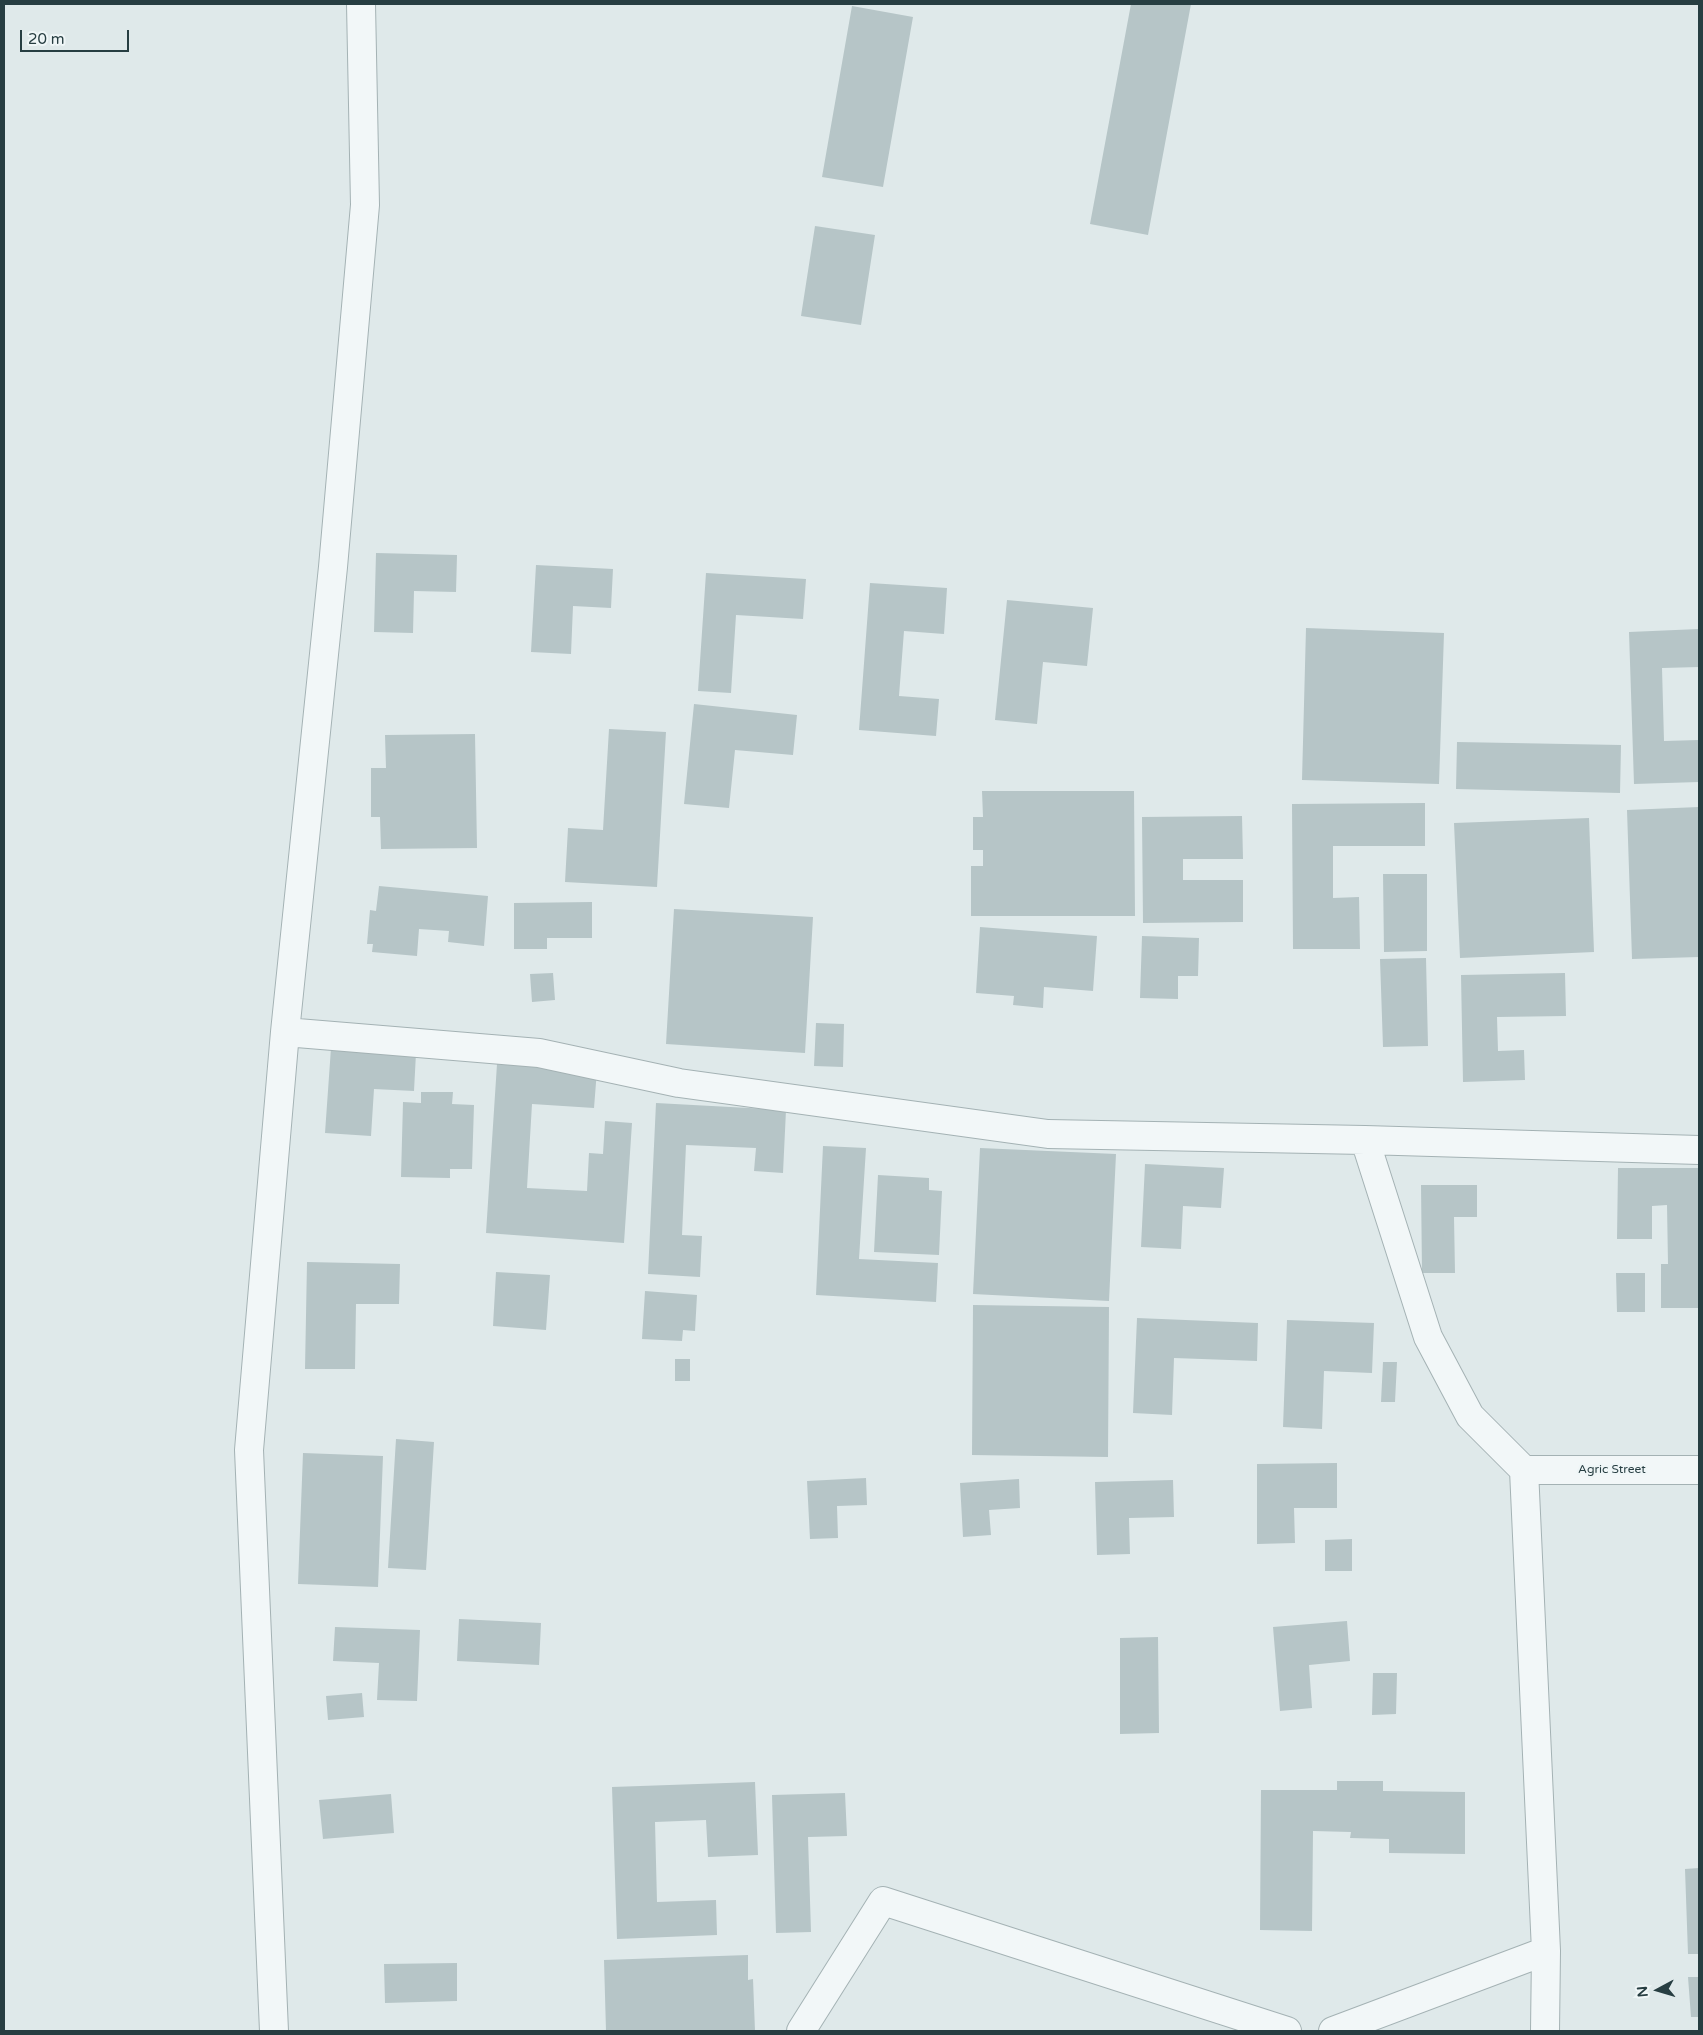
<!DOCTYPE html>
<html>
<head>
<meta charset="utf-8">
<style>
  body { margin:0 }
  #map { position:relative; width:1703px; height:2035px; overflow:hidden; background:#dfe9ea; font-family:"Varela Round",sans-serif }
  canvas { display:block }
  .frame { position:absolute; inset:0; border:5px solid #273e42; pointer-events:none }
  .north { position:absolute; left:1633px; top:1965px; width:50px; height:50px; -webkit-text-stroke:4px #eff6f7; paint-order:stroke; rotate:264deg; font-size:14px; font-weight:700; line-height:20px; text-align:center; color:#273e42 }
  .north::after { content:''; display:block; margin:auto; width:18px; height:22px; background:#273e42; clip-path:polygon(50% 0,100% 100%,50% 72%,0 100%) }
  .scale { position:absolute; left:20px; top:30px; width:109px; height:22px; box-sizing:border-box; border:2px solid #273e42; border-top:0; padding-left:6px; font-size:15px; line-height:18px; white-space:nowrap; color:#273e42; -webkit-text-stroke:4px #eff6f7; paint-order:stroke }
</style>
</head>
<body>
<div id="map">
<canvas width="1703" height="2035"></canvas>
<div class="frame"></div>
<div class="north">N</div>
<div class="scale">20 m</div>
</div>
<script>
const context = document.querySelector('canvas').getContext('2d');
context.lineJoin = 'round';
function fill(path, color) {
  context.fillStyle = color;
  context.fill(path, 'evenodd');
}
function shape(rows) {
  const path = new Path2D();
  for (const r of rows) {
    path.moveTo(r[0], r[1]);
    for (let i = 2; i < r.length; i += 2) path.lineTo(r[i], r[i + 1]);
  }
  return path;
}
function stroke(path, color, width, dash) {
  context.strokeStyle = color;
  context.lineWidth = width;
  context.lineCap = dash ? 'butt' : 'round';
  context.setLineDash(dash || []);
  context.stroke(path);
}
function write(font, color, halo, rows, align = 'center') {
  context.font = font + ' "Varela Round",sans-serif';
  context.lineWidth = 4.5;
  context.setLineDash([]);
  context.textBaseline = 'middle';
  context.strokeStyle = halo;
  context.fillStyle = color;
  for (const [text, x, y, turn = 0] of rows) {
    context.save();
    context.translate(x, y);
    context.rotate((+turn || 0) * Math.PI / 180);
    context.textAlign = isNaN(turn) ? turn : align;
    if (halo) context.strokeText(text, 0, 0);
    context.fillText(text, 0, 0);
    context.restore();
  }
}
const building = shape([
  [1131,4,1191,4,1148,235,1090,224],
  [852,6,913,17,883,187,822,177],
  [815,226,875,235,861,325,801,316],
  [376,553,457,555,456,592,414,591,413,633,374,632],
  [536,565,613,569,611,608,573,606,571,654,531,652],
  [706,573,806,579,803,619,736,615,731,693,698,691],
  [870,583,947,588,944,634,904,631,899,696,939,699,936,736,859,730],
  [1007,600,1093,608,1087,666,1043,662,1037,724,995,720],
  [1306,628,1444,633,1439,784,1302,780],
  [1699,629,1699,667,1662,668,1664,741,1699,740,1699,782,1634,784,1629,632],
  [694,704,797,715,793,755,735,750,729,808,684,804],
  [609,729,666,732,657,887,565,882,568,828,603,830],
  [475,734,477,848,381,849,380,817,371,817,371,768,386,768,385,735],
  [1457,742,1621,745,1620,793,1456,789],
  [982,791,1134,791,1135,916,971,916,971,866,983,866,983,850,973,850,973,817,983,817],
  [1425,803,1425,846,1333,846,1333,898,1359,897,1360,949,1293,949,1292,804],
  [1699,807,1699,957,1632,959,1627,810],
  [1242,816,1243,859,1183,859,1183,880,1243,880,1243,922,1143,923,1142,817],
  [1589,818,1594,952,1460,958,1454,823],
  [1383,874,1427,874,1427,951,1384,952],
  [379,886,488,896,484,946,448,942,449,931,419,929,417,956,372,952,373,944,367,944,370,910,376,911],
  [592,902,592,938,547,938,547,949,514,949,514,903],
  [674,909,813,917,805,1053,666,1044],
  [980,927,1097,936,1093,991,1044,987,1043,1008,1013,1005,1014,996,976,993],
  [1142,936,1199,938,1198,976,1178,976,1178,999,1140,998],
  [1426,958,1428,1046,1383,1047,1380,959],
  [553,973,555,1000,532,1002,530,974],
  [1565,973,1566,1016,1497,1017,1498,1051,1524,1050,1525,1080,1463,1082,1461,975],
  [816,1023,844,1024,843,1067,814,1066],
  [331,1048,416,1053,414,1091,374,1089,371,1136,325,1133],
  [497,1064,597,1070,594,1108,532,1104,527,1188,587,1191,589,1153,603,1154,605,1121,632,1123,624,1243,486,1233],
  [421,1092,453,1092,452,1104,474,1105,472,1169,450,1169,450,1178,401,1177,403,1102,421,1103],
  [656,1103,786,1110,783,1173,754,1171,756,1148,686,1145,682,1235,702,1236,700,1277,648,1274],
  [823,1146,866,1148,859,1259,938,1263,936,1302,816,1295],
  [980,1148,1116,1154,1109,1301,973,1294],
  [1145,1164,1224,1168,1221,1208,1183,1206,1181,1249,1141,1247],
  [1618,1168,1699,1168,1699,1308,1661,1308,1661,1264,1668,1264,1667,1205,1652,1206,1652,1239,1617,1239],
  [878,1175,929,1178,929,1190,942,1191,939,1255,874,1252],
  [1421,1185,1477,1185,1477,1217,1454,1217,1455,1273,1422,1273],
  [307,1262,400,1264,399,1304,356,1304,355,1369,305,1369],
  [496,1272,550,1275,546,1330,493,1326],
  [1616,1273,1645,1273,1645,1312,1617,1312],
  [645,1291,697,1295,695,1331,683,1330,682,1341,642,1339],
  [973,1305,1109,1307,1108,1457,972,1455],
  [1137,1318,1258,1323,1257,1361,1174,1358,1172,1415,1133,1413],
  [1287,1320,1374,1323,1372,1373,1324,1371,1322,1429,1283,1427],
  [675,1359,690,1359,690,1381,675,1381],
  [1383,1362,1397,1362,1395,1402,1381,1402],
  [396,1439,434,1442,426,1570,388,1568],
  [303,1453,383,1456,378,1587,298,1584],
  [1337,1463,1337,1508,1294,1508,1295,1543,1257,1544,1257,1464],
  [866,1478,867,1505,837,1506,838,1538,810,1539,807,1481],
  [1019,1479,1020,1508,989,1510,991,1535,963,1537,960,1483],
  [1173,1480,1174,1517,1129,1518,1130,1554,1097,1555,1095,1482],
  [1352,1539,1352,1571,1325,1571,1325,1540],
  [459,1619,541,1623,539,1665,457,1661],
  [1347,1621,1350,1661,1309,1665,1312,1708,1280,1711,1273,1627],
  [335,1627,420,1630,417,1701,377,1700,379,1663,333,1661],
  [1158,1637,1159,1733,1120,1734,1120,1638],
  [1373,1673,1397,1673,1396,1714,1372,1715],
  [362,1693,364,1717,328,1720,326,1696],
  [1337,1781,1383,1781,1383,1791,1465,1792,1465,1854,1389,1853,1389,1839,1350,1838,1351,1832,1313,1831,1312,1931,1260,1930,1261,1790,1337,1790],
  [755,1782,758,1855,708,1857,706,1820,655,1822,657,1902,716,1900,717,1935,617,1939,612,1787],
  [845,1793,847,1836,808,1837,811,1932,776,1933,772,1795],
  [391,1794,394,1833,323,1839,319,1800],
  [1699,1868,1699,1954,1688,1954,1685,1869],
  [748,1955,748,1980,753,1979,755,2031,606,2031,604,1960],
  [457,1963,457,2001,385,2003,384,1964],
  [1688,1977,1699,1977,1699,2017,1691,2017]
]);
const minor = shape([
  [285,1032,539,1053,679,1083,1048,1134,1365,1140,1699,1150],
  [1365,1140,1428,1337,1470,1416,1524,1470,1546,1951,1545,2031],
  [1524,1470,1699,1470],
  [274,2031,249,1450,285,1032,333,567,365,205,361,4],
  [801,2031,883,1901,1287,2031],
  [1333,2031,1546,1951]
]);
const streetNames = [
  ["Agric Street",1612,1470]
];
fill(building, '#b6c5c7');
stroke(minor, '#a4b2b4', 30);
stroke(minor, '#f2f7f8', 28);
write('12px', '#273e42', '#eff6f7', streetNames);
</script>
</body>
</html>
